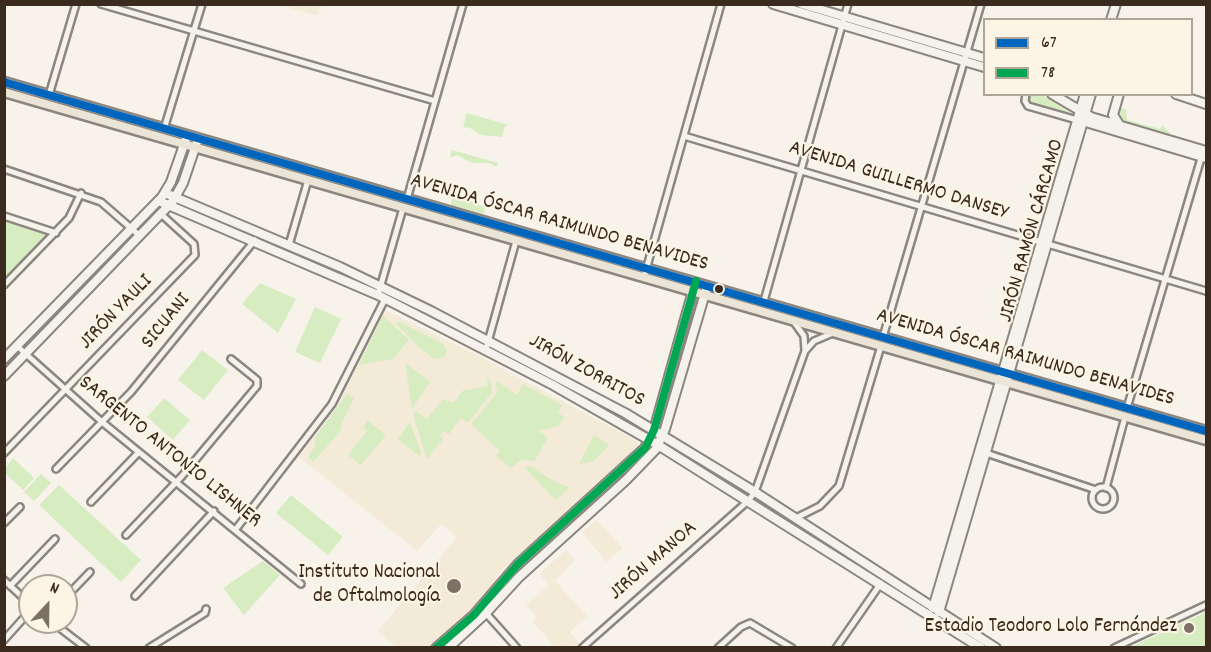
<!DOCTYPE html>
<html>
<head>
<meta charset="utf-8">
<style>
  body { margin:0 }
  #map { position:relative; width:1211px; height:652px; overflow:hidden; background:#f7f3ea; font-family:Dekko,sans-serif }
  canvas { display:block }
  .frame { position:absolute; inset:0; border:6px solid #3b2a1e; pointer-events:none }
  .legend { position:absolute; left:983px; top:18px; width:210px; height:78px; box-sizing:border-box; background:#fcf5e5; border:2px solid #afa495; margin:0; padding:8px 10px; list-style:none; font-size:18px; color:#3b2a1e }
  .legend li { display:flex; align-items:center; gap:12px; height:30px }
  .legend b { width:30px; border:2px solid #afa495 }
  .north { position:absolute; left:18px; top:574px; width:60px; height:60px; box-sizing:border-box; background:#fcf5e5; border:2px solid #afa495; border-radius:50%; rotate:22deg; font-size:16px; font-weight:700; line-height:24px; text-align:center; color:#3b2a1e }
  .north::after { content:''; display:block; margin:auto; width:21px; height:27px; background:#7d7065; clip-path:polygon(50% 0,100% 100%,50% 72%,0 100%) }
</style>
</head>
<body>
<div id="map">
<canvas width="1211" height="652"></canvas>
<div class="frame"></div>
<ul class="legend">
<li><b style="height:8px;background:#0065bd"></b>67</li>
<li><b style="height:8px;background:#00a651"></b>78</li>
</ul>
<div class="north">N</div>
</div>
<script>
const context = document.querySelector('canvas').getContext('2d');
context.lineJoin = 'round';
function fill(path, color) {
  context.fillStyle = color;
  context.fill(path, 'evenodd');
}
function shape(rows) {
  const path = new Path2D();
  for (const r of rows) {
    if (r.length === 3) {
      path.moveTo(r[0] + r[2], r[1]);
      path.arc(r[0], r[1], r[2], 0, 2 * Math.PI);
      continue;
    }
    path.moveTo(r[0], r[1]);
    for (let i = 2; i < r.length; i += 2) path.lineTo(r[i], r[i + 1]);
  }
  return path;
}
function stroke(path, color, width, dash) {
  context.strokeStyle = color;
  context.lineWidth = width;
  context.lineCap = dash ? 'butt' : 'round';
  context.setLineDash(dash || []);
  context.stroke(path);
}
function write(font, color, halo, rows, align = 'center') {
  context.font = font + ' Dekko,sans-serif';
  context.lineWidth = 4.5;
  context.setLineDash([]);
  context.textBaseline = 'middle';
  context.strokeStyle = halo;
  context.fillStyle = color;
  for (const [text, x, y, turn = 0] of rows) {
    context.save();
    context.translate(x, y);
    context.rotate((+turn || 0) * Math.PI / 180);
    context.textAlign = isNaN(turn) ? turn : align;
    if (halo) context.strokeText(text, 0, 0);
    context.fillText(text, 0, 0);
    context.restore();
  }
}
const built = shape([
  [280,5,321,4,321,5,318,16],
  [385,310,477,355,638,442,638,446,500,572,484,600,430,648,396,647,378,631,457,537,441,524,417,551,299,457,338,405],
  [597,520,623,548,606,562,582,532],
  [566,550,575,560,555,581,587,616,570,632,579,643,573,647,555,647,533,622,536,616,526,605,549,585,539,574]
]);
const green = shape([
  [1028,95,1042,95,1071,113,1054,112,1026,103],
  [1124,95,1121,108,1126,109,1127,120,1160,129,1162,125,1171,134,1168,136,1121,122,1118,114],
  [467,113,509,125,505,126,502,137,481,135,470,128,463,127],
  [452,150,498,163,497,167,489,163,472,163,457,155,450,158],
  [470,191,474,192,471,202,485,207,484,214,451,205,452,197,467,201],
  [9,220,55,233,10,279,5,274,4,225],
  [125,242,101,271,27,345,26,343],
  [260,283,296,299,278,333,242,304],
  [695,296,699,298,663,424,659,422],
  [315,307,341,319,320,363,295,352],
  [383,316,409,340,393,359,359,365],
  [398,321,443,344,447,349,445,356,434,359,420,348,396,324],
  [202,350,228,370,204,400,178,380],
  [405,363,430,382,412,409],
  [487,378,491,381,492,392,468,423,461,418,449,434,443,431,440,436,443,439,427,459,413,415,416,411,427,419,443,399,454,403,462,391,488,386],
  [496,381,517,395,523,384,562,405,558,413,565,417,558,426,538,431,548,438,534,461,521,460,511,468,496,456,500,451,471,424,497,393],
  [347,394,354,398,342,423,340,432,313,462,308,457,315,446,315,437],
  [164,398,190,420,173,440,147,417],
  [368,421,386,435,361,465,348,455,367,431,363,427],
  [410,422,421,453,419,456,398,439],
  [594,435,609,445,594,461,579,464],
  [13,458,34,478,23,490,5,473,5,468],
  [530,466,557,483,570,487,556,500,525,468],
  [41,474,51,483,34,501,24,492],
  [59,485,141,560,121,582,39,505],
  [291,495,343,537,328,555,276,513],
  [263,561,280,575,244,615,223,588],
  [1206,612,1206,647,1131,647]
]);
const street = shape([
  [101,4,435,101],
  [1026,94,1025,101,1028,106,1077,120],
  [49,95,76,4],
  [164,129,202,4],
  [684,136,1206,291],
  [4,169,101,202,140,236],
  [407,199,463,4],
  [4,216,56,233],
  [289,245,308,180],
  [644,277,721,4],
  [4,285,69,218,81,193],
  [378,295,403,208],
  [764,301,848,4],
  [883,337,981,4],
  [17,346,102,422,301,584],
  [486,349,516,241],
  [806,350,814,341,833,333],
  [1127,408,1202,155],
  [4,453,195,255,194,244,161,214],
  [986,453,1096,490],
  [56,469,131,392,255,240],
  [1103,498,11],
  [1106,488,1125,417],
  [91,502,139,452],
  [796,518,820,506,839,486,881,346],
  [4,523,20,507],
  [236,529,332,404,385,299],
  [126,535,182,476,257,386,257,380,231,359],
  [4,580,30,604],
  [10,586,55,539],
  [135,596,214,511],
  [66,597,90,572],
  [484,611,517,648],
  [52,622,86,648],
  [4,640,30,611],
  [149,648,205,613,206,609],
  [582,648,748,501,755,492,805,351,804,336,794,322],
  [718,648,741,627,750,623,792,648],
  [836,648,881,583],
  [1114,648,1206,605]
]);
const secondary = shape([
  [773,4,984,67],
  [802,4,984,58],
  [1111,20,1116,4],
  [1052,94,1091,117,1206,151],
  [1119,94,1113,115,1120,126],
  [1176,94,1206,104],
  [1079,120,1206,158],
  [165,193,340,267,431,311,625,413,755,492,996,648],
  [159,201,378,295,553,385,658,445,981,648],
  [4,359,162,197,171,182,186,139],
  [4,376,173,201,183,183,198,139],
  [933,608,1085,94],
  [939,612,1091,94],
  [436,648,474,615,518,564,645,448,654,430,694,287],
  [448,648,486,613,519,577,626,480,656,449,665,429,706,290]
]);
const primary = shape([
  [4,82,1206,431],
  [4,92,1206,440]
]);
const bus1 = shape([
  [4,82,1206,431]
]);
const bus2 = shape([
  [436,648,474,615,518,564,645,448,654,430,696,281]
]);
const markers = [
  [719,289,5,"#3b2a1e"],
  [454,586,8,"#7d7065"],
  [1189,628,6,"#7d7065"]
];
const streetNames = [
  ["AVENIDA GUILLERMO DANSEY",898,182,17],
  ["AVENIDA ÓSCAR RAIMUNDO BENAVIDES",559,224,16],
  ["JIRÓN RAMÓN CÁRCAMO",1033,231,-74],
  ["JIRÓN YAULI",117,313,-46],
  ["SICUANI",167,322,-51],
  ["AVENIDA ÓSCAR RAIMUNDO BENAVIDES",1025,359,16],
  ["JIRÓN ZORRITOS",586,372,29],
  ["SARGENTO ANTONIO LISHNER",169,453,39],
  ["JIRÓN MANOA",654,562,-41]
];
const poiNames = [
  ["Instituto Nacional",440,574],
  ["de Oftalmología",440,598],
  ["Estadio Teodoro Lolo Fernández",1177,628]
];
fill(built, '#f4ead8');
fill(green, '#d8ecc2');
stroke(street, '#8b867f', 10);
stroke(secondary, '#8b867f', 12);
stroke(primary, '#8b867f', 13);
stroke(street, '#f5f2ec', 5);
stroke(secondary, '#f5f2ec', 8);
stroke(primary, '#eae5d6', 8);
stroke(bus1, '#0065bd', 8);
stroke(bus2, '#00a651', 8);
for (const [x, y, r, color] of markers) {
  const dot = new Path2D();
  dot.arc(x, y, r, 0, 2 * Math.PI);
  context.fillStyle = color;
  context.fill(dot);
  stroke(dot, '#fcf5e5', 2);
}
write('21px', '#3b2a1e', '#fcf5e5', streetNames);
write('21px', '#3b2a1e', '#fcf5e5', poiNames, 'right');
</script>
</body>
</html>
